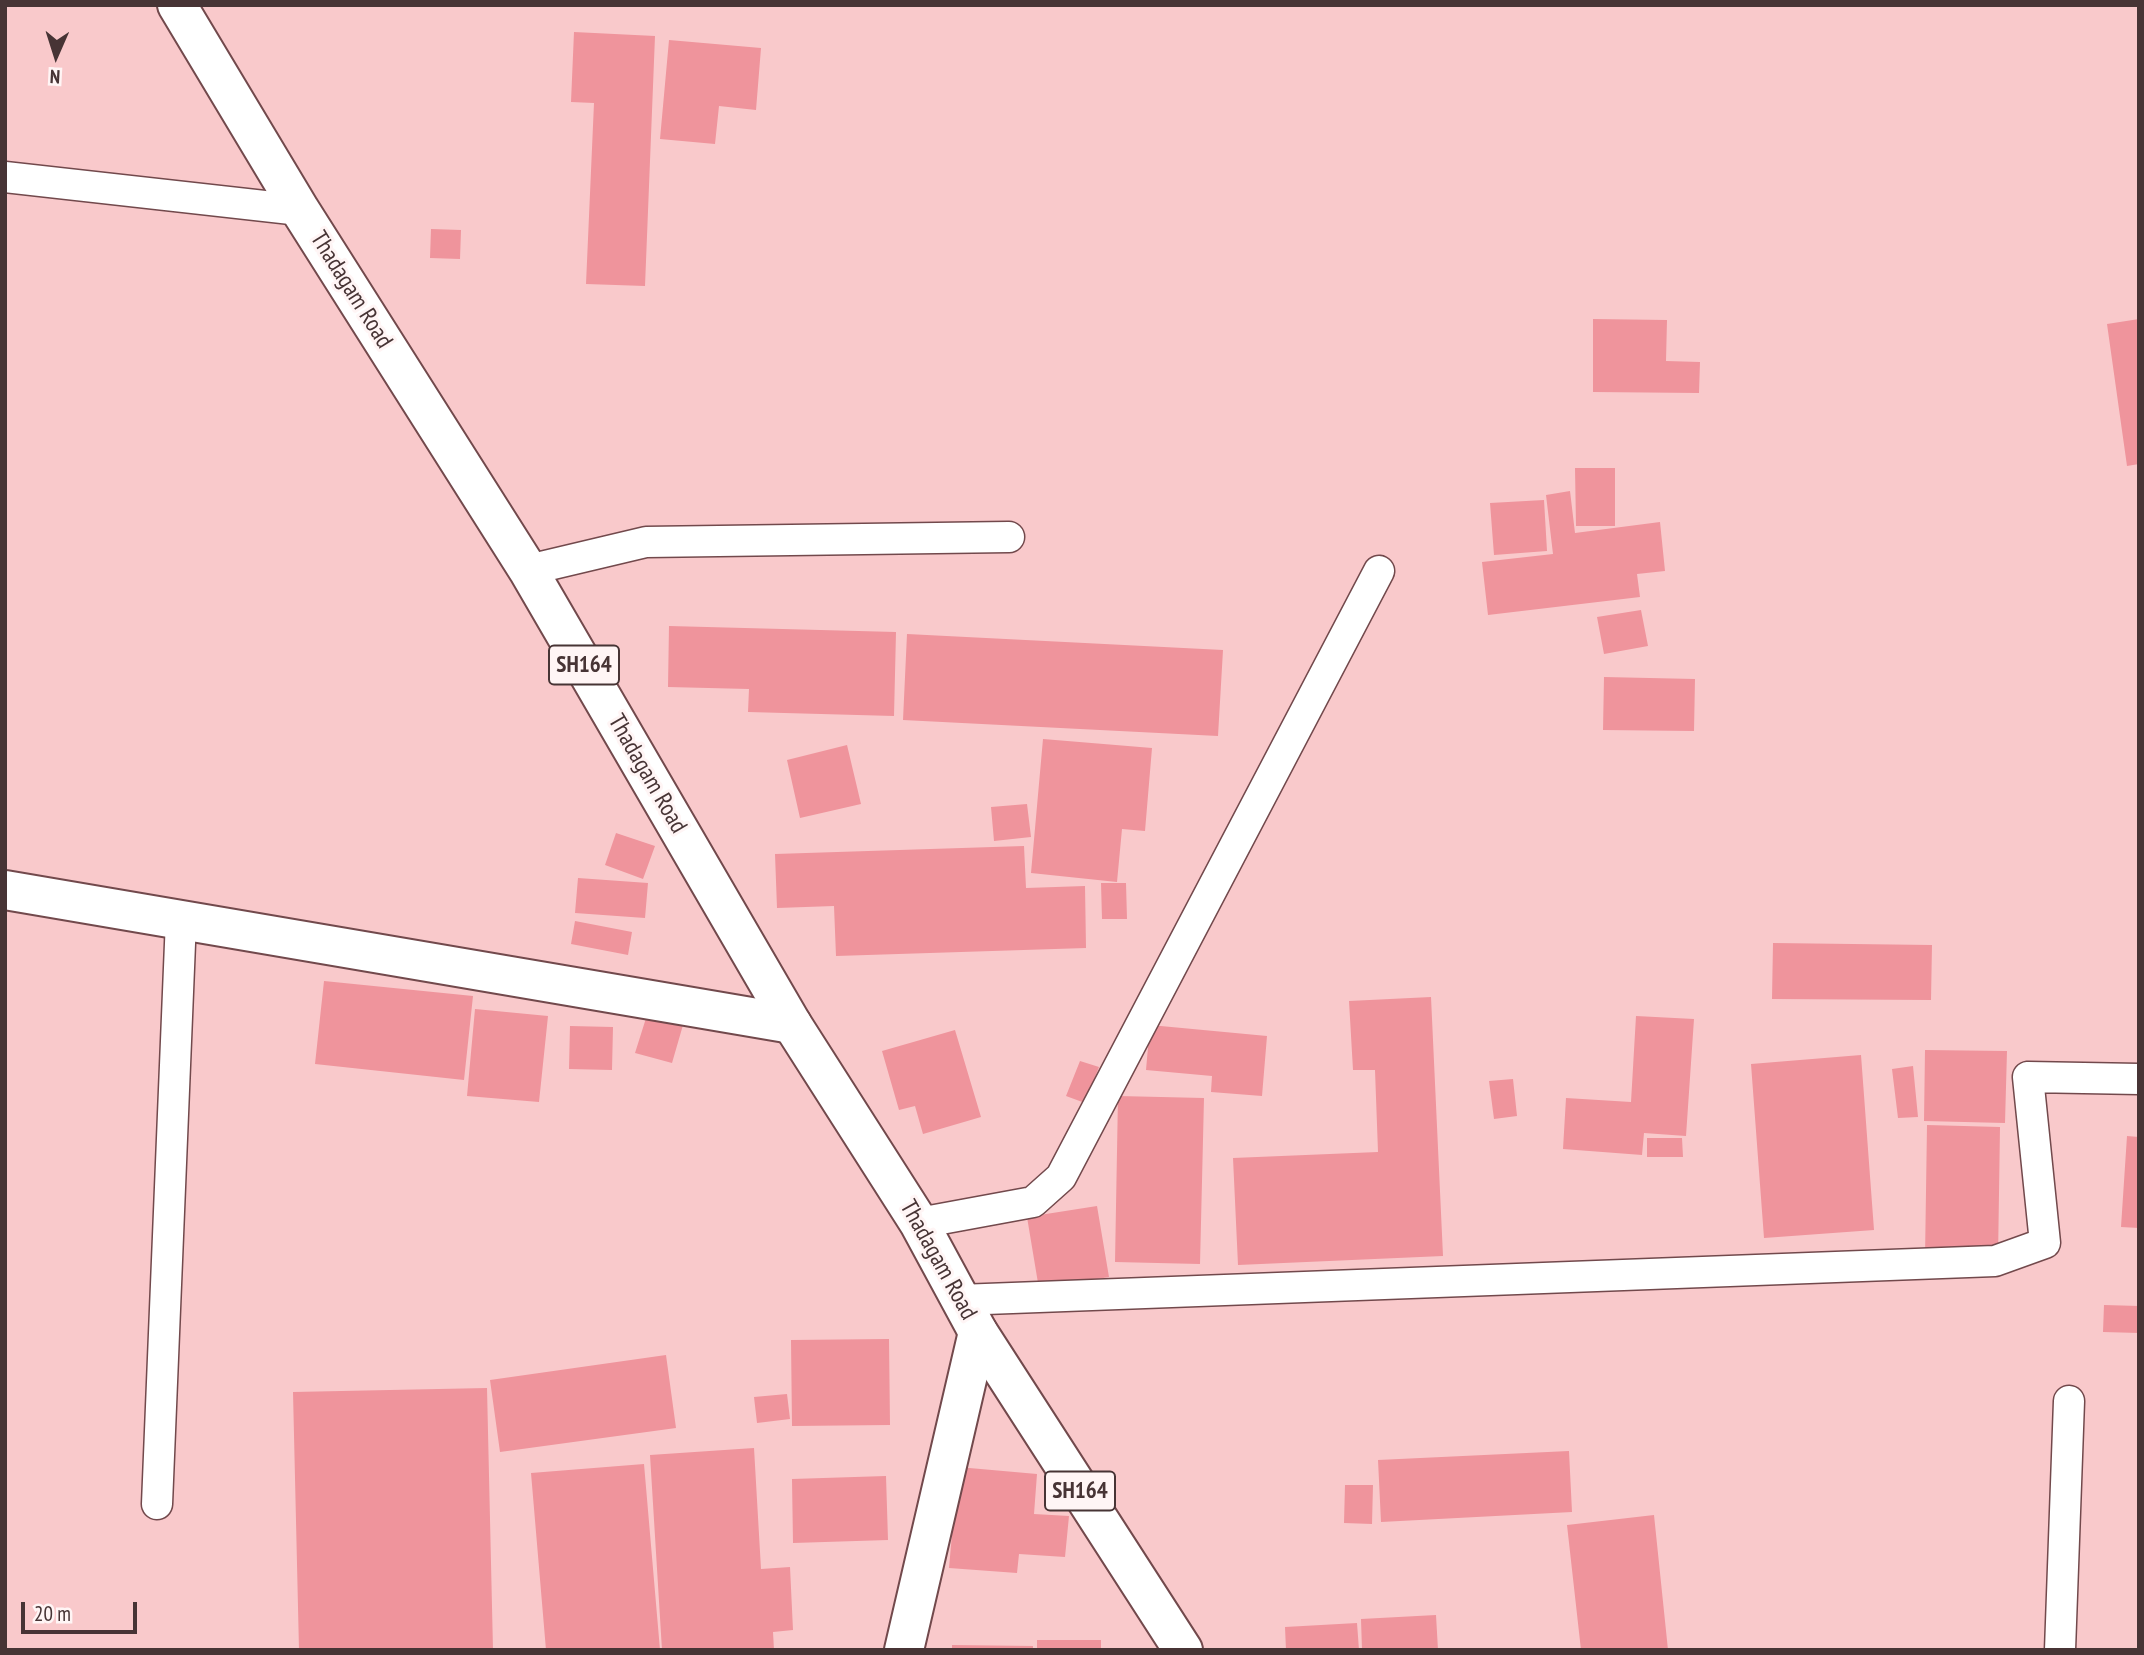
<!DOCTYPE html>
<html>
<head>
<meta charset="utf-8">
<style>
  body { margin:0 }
  #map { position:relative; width:2144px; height:1655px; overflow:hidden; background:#f9c9cb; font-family:"PT Sans Narrow",sans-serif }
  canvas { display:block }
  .frame { position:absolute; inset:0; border:7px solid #473435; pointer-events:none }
  .north { position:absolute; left:21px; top:21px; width:70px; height:70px; -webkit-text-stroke:5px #fff5f5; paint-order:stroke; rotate:183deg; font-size:19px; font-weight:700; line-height:28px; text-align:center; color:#473435 }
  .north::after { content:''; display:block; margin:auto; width:24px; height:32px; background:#473435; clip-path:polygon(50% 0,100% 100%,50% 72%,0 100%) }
  .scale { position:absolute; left:21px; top:1602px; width:116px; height:32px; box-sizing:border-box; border:4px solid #473435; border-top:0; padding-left:9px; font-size:21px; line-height:24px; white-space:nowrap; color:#473435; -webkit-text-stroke:5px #fff5f5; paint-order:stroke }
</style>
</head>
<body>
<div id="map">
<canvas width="2144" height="1655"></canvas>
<div class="frame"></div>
<div class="north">N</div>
<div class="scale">20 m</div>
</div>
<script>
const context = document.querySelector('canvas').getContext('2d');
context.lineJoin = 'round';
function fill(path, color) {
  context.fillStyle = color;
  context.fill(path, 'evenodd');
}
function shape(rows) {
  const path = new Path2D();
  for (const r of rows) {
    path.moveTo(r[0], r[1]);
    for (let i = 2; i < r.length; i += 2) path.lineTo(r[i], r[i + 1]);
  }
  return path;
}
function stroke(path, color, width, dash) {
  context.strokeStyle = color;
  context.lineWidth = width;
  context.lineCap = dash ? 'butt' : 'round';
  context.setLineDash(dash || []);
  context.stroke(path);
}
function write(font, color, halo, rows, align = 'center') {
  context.font = font + ' "PT Sans Narrow",sans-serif';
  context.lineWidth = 6;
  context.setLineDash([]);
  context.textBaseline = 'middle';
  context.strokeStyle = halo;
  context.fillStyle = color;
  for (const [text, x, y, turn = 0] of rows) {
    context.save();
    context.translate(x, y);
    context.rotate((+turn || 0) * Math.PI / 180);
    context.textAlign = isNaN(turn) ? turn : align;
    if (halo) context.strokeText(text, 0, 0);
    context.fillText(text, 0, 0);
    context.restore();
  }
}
const building = shape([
  [574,32,655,36,645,286,586,284,594,103,571,102],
  [669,40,761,48,756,110,719,106,715,144,660,139],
  [431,229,461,230,460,259,430,258],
  [1593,319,1667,320,1666,361,1700,362,1699,393,1593,392],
  [2139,319,2139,464,2127,466,2107,324],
  [1575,468,1615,468,1615,526,1576,526],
  [1570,491,1575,533,1660,522,1665,571,1637,574,1640,597,1488,615,1482,562,1553,554,1546,495],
  [1544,500,1547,551,1494,555,1490,503],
  [1641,610,1648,646,1604,654,1597,617],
  [669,626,896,632,894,716,748,712,749,689,668,687],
  [907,634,1223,650,1218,736,903,720],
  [1604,677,1695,679,1694,731,1603,730],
  [1043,739,1152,748,1145,831,1122,829,1117,882,1031,873],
  [847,745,861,804,800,818,787,760],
  [1027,804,1031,837,994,841,991,807],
  [616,833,655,846,643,879,605,865],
  [1024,846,1026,888,1085,886,1086,948,836,956,834,906,777,908,775,854],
  [578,878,648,883,645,918,575,913],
  [1101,883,1126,883,1127,919,1102,919],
  [575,921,632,932,628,955,571,944],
  [1773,943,1932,945,1931,1000,1772,999],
  [324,981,473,996,464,1080,315,1064],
  [1431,997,1443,1256,1238,1265,1233,1158,1378,1152,1375,1070,1353,1070,1349,1001],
  [475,1009,548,1016,539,1102,467,1096],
  [647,1015,683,1025,672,1063,635,1053],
  [1636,1016,1694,1019,1686,1136,1644,1133,1642,1155,1563,1149,1566,1098,1631,1102],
  [1150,1025,1267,1036,1262,1096,1211,1092,1212,1076,1146,1070],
  [570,1026,613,1027,612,1070,569,1069],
  [955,1030,981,1117,923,1134,915,1106,899,1110,882,1051],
  [1925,1050,2007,1051,2005,1123,1924,1121],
  [1861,1055,1874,1230,1764,1238,1751,1064],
  [1080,1061,1099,1067,1085,1103,1066,1096],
  [1913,1066,1918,1117,1898,1118,1892,1069],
  [1513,1079,1517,1116,1494,1119,1489,1081],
  [1118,1096,1204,1098,1200,1264,1115,1262],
  [1927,1125,2000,1127,1998,1259,1925,1258],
  [2127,1136,2139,1137,2139,1228,2121,1227],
  [1647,1138,1682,1138,1683,1157,1647,1157],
  [1097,1206,1109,1277,1039,1289,1027,1217],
  [2104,1305,2139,1306,2139,1333,2103,1332],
  [889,1339,890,1425,792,1426,791,1340],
  [666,1355,676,1428,500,1452,490,1380],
  [487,1388,493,1650,299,1650,293,1392],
  [787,1394,790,1419,757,1423,754,1397],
  [754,1448,761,1569,790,1567,793,1630,773,1632,774,1650,662,1650,650,1455],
  [1569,1451,1572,1512,1381,1522,1378,1460],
  [644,1464,660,1650,546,1650,531,1473],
  [958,1467,1037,1474,1034,1514,1069,1516,1065,1557,1019,1554,1017,1573,949,1568],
  [886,1476,888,1540,793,1543,792,1479],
  [1345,1485,1373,1485,1372,1524,1344,1523],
  [1654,1515,1668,1650,1581,1650,1567,1525],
  [1436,1615,1438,1650,1362,1650,1361,1619],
  [1357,1623,1359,1650,1286,1650,1285,1627],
  [1037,1640,1101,1640,1101,1650,1037,1650],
  [952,1645,1033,1646,1033,1650,952,1650]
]);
const minor = shape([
  [5,177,300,210],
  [528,570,646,542,1009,537],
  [919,1223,1033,1202,1061,1177,1379,571],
  [959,1300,1995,1261,2045,1243,2028,1077,2139,1079],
  [157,1504,181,919],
  [2060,1650,2069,1401]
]);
const tertiary = shape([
  [5,890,792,1024]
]);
const secondary = shape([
  [904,1650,978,1332]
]);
const primary = shape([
  [177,5,300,210,528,570,792,1024,919,1223,978,1332,1183,1650]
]);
const shields = [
  [584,665,70],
  [1080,1491,70]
];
const shieldNames = [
  ["SH164",584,665],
  ["SH164",1080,1491]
];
const streetNames = [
  ["Thadagam Road",351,290,58],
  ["Thadagam Road",647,774,60],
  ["Thadagam Road",938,1260,61]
];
fill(building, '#ef949c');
stroke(minor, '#72494c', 33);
stroke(tertiary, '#72494c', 42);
stroke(secondary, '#72494c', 42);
stroke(primary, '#72494c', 42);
stroke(minor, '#fff', 30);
stroke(tertiary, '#fff', 38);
stroke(secondary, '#fff', 38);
stroke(primary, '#fff', 38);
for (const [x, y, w] of shields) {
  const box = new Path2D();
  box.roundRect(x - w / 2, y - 19.5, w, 39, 5);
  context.fillStyle = '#fff5f5';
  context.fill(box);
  stroke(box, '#473435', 2);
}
write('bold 23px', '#473435', null, shieldNames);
write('24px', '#473435', '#fff5f5', streetNames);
</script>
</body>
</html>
